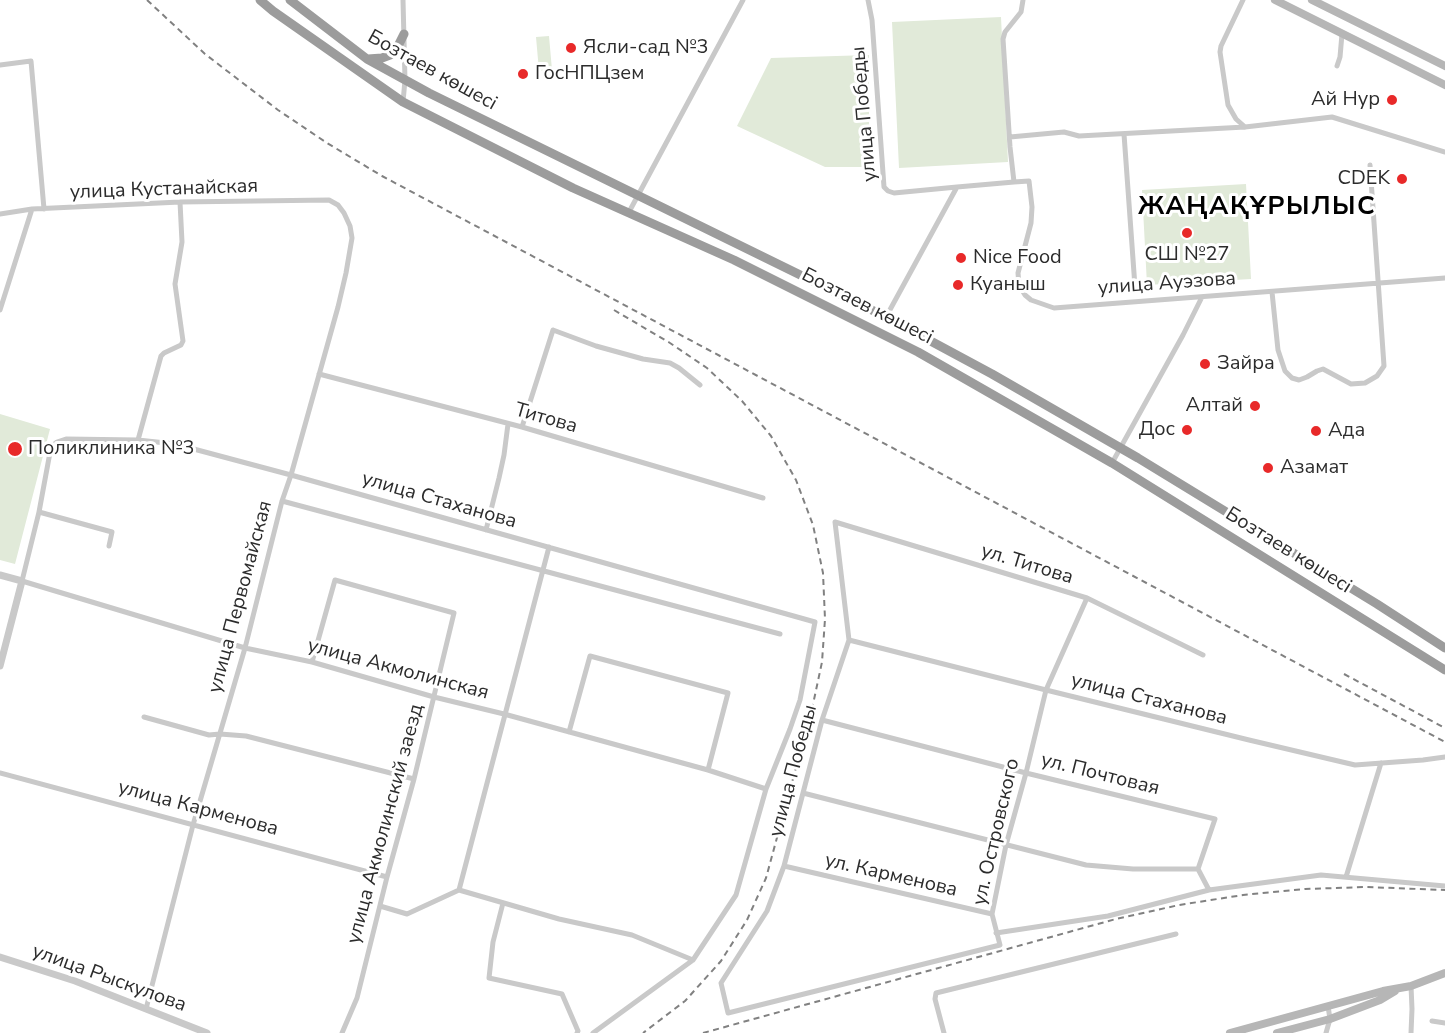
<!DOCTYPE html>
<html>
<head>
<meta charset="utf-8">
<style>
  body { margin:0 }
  canvas { display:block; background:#fff }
</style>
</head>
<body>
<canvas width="1445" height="1033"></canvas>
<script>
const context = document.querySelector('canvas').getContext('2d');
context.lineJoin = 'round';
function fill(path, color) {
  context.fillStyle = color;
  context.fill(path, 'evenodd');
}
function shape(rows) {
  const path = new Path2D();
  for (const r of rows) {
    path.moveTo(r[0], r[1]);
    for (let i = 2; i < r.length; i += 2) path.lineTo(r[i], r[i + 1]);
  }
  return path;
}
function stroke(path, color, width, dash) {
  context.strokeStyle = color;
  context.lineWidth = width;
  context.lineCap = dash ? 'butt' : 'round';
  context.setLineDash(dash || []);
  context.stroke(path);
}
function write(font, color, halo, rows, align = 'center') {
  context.font = font + ' "Nunito Sans",sans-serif';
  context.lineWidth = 6;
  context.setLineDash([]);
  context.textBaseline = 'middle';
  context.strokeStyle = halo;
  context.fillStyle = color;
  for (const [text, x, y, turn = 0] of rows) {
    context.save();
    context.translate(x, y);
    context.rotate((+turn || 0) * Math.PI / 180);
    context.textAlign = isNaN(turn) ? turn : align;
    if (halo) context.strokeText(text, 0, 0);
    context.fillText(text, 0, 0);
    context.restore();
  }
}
const green = shape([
  [1001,17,1008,162,899,168,892,22],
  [549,36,552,70,539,71,536,37],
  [869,55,869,167,825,167,737,126,771,58],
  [1246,184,1251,279,1147,285,1142,190],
  [0,414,50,429,15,564,0,560]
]);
const minor = shape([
  [868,0,872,20,884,187,888,191,894,193,957,187],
  [1243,0,1221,46,1220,52,1228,105,1236,119,1245,127],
  [0,65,31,61,44,209],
  [1337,66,1340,57,1342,34],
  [403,102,405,80,403,0],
  [1124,134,1135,287],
  [1010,137,1064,132,1079,136,1245,127,1332,117,1445,152],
  [1014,182,1029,181,1032,207,1031,223,1018,273,1019,285,1025,295,1031,300,1054,308,1445,278],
  [629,212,743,0],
  [0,214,32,209,180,202,329,200,338,205,344,213,350,226,352,238,346,273,338,307,291,475,282,501,245,648,193,825,146,1009],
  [1272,292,1278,350,1285,371,1292,378,1299,380,1307,377,1317,371,1323,369,1351,384,1365,383,1377,376,1384,366,1370,165],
  [0,310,32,209],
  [886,317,957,187,1014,182,1010,147,1003,39,1005,32,1021,12,1023,0],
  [319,374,522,427,763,498],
  [522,427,553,330,596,346,643,359,670,363,679,368,700,385],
  [138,440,161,356,164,353,181,345,183,341,175,284,182,242,180,202],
  [1112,463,1183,335,1202,297],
  [282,501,780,634],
  [39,512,112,532,109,546],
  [486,530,499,478,504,455,508,424],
  [1087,598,1046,690,1026,773,1006,845,992,914,1000,945,728,1013,721,983,767,911,784,866,822,720,849,640,835,522,1087,598,1203,655],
  [849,640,1046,690,1249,740,1355,765,1423,760,1445,757],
  [312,662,335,580,454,613,414,779,387,877,357,998,342,1033],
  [144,717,209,735,220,734,246,736,414,779],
  [822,720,1026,773,1215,819,1198,869],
  [569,732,590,656,728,693,708,770],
  [0,773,387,877],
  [803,793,1086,865,1133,869,1198,869,1209,890],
  [784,866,992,914],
  [1346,877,1381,763],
  [459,890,549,547],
  [503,903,493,942,489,978,562,994,578,1031,577,1033],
  [380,906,407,914,459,890,559,919,632,935,693,960],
  [996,933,1108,916,1209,890,1321,875,1445,886],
  [1432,1021,1445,1023],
  [593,1033,693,960,736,895,766,789,790,729,800,700,815,622,291,475,175,444,138,440,66,439,57,442,51,447,39,512,22,581,245,648,312,662,434,697,504,714,708,770,766,789],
  [944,1033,935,999,936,993,1176,934],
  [1326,1033,1330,1019,1328,1006],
  [1411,1033,1412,1009,1411,986]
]);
const tertiary = shape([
  [0,575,22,581,0,666],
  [0,957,75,981,207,1033]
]);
const secondary = shape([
  [1275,0,1445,85],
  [1312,0,1445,66],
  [1230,1033,1383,991,1411,986,1445,973],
  [1277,1033,1330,1019,1380,1000,1395,991]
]);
const trunk = shape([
  [260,0,273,11,403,102,573,188,734,260,918,352,1112,463,1445,670],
  [290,0,367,59,429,93,886,317,992,374,1138,458,1377,604,1445,648],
  [368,59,382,58,390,55,396,50,404,34]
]);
const rail = shape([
  [147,0,205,54,278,110,327,143,382,176,1445,742],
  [614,310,670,343,707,368,742,401,771,436,796,480,813,525,823,573,825,619,822,662,812,709,766,878,747,920,721,961,685,1001,643,1033],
  [1344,674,1445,728],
  [703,1033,1116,919,1179,905,1243,895,1305,889,1366,887,1445,890]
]);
const markers = [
  [571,48,6,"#e82929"],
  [523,74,6,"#e82929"],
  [1392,100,6,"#e82929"],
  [1402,179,6,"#e82929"],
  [1187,233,6,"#e82929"],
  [961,258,6,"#e82929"],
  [958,285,6,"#e82929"],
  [1205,364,6,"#e82929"],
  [1255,406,6,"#e82929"],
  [1187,430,6,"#e82929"],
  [1316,431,6,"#e82929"],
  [15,449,8,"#e82929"],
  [1268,468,6,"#e82929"]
];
const poiNames = [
  ["Ясли-сад №3",583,48],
  ["ГосНПЦзем",535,74],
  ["Ай Нур",1380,100,"right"],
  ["CDEK",1390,179,"right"],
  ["СШ №27",1187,255,"center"],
  ["Nice Food",973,258],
  ["Куаныш",970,285],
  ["Зайра",1217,364],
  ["Алтай",1243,406,"right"],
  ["Дос",1175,430,"right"],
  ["Ада",1328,431],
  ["Поликлиника №3",28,449],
  ["Азамат",1280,468]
];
const streetNames = [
  ["Бозтаев көшесі",432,71,29],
  ["улица Победы",865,114,-95],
  ["улица Кустанайская",164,190,-2],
  ["улица Ауэзова",1167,284,-4],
  ["Бозтаев көшесі",867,307,27],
  ["Титова",546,419,16],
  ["улица Стаханова",439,501,16],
  ["Бозтаев көшесі",1288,551,32],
  ["ул. Титова",1027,565,17],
  ["улица Первомайская",241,597,-75],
  ["улица Акмолинская",398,670,15],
  ["улица Стаханова",1149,700,14],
  ["улица Победы",794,771,-75],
  ["ул. Почтовая",1100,775,14],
  ["улица Карменова",198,809,15],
  ["улица Акмолинский заезд",386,824,-75],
  ["ул. Островского",997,832,-77],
  ["ул. Карменова",891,876,13],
  ["улица Рыскулова",109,979,20]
];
const districtNames = [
  ["ЖАҢАҚҰРЫЛЫС",1257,208]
];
fill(green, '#e1ead9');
stroke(minor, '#c9c9c9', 5);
stroke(tertiary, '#c9c9c9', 7);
stroke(secondary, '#b6b6b6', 8);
stroke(trunk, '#9c9c9c', 9);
stroke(rail, '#818181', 2, [6, 4.5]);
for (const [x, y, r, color] of markers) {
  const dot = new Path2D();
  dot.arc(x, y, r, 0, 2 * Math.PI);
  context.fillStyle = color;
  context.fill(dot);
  stroke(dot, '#fff', 2);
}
write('20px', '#2c2c2c', '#fff', poiNames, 'left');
write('20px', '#2c2c2c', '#fff', streetNames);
context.letterSpacing = '1.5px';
write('bold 26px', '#000', '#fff', districtNames);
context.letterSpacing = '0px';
</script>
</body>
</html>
